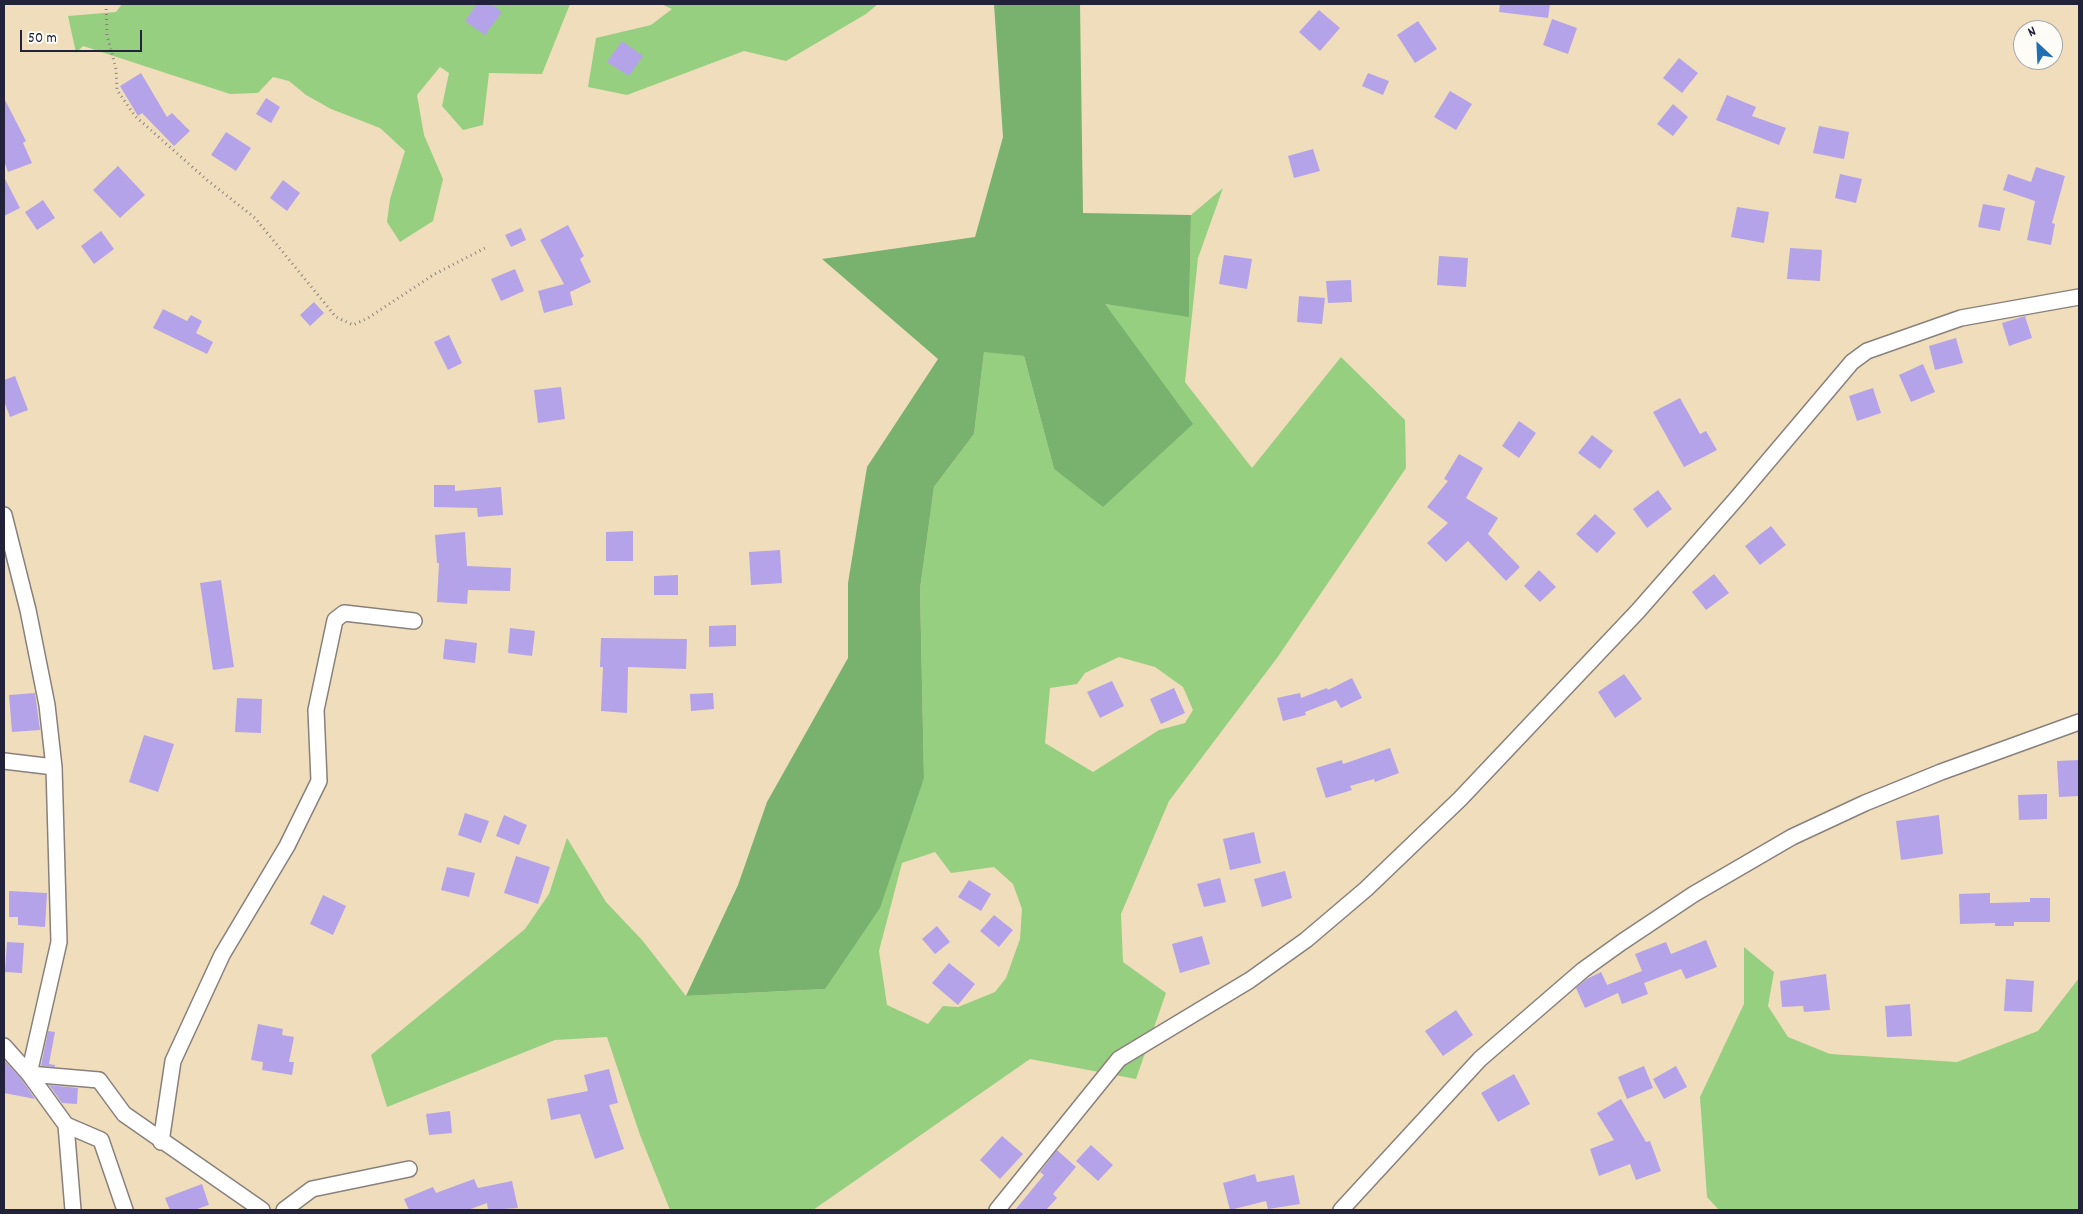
<!DOCTYPE html>
<html>
<head>
<meta charset="utf-8">
<style>
  body { margin:0 }
  #map { position:relative; width:2083px; height:1214px; overflow:hidden; background:#f0ddbc; font-family:Dekko,sans-serif }
  canvas { display:block }
  .frame { position:absolute; inset:0; border:5px solid #22223b; pointer-events:none }
  .north { position:absolute; left:2013px; top:20px; width:50px; height:50px; box-sizing:border-box; background:#fdfcf7; border:1px solid #a5a5ac; border-radius:50%; rotate:335deg; font-size:14px; font-weight:700; line-height:20px; text-align:center; color:#22223b }
  .north::after { content:''; display:block; margin:auto; width:18px; height:22px; background:#1f6fb2; clip-path:polygon(50% 0,100% 100%,50% 72%,0 100%) }
  .scale { position:absolute; left:20px; top:30px; width:122px; height:22px; box-sizing:border-box; border:2px solid #22223b; border-top:0; padding-left:6px; font-size:15px; line-height:18px; white-space:nowrap; color:#22223b; -webkit-text-stroke:4px #fdfcf7; paint-order:stroke }
</style>
</head>
<body>
<div id="map">
<canvas width="2083" height="1214"></canvas>
<div class="frame"></div>
<div class="north">N</div>
<div class="scale">50 m</div>
</div>
<script>
const context = document.querySelector('canvas').getContext('2d');
context.lineJoin = 'round';
function fill(path, color) {
  context.fillStyle = color;
  context.fill(path, 'evenodd');
}
function shape(rows) {
  const path = new Path2D();
  for (const r of rows) {
    path.moveTo(r[0], r[1]);
    for (let i = 2; i < r.length; i += 2) path.lineTo(r[i], r[i + 1]);
  }
  return path;
}
function stroke(path, color, width, dash) {
  context.strokeStyle = color;
  context.lineWidth = width;
  context.lineCap = dash ? 'butt' : 'round';
  context.setLineDash(dash || []);
  context.stroke(path);
}
const green = shape([
  [122,4,570,4,542,74,489,73,483,125,463,130,442,106,449,73,440,67,417,95,424,135,443,179,433,221,400,242,387,222,390,199,405,151,380,128,331,109,306,95,289,81,273,77,258,93,230,94,83,46,76,53,68,16,116,12],
  [661,4,878,4,866,14,786,61,744,51,627,95,588,87,596,38,651,25,672,9],
  [1223,188,1198,258,1185,382,1252,468,1341,357,1405,420,1406,468,1277,658,1169,801,1121,914,1123,962,1166,993,1136,1079,1030,1059,813,1210,670,1210,640,1135,607,1037,555,1040,387,1107,371,1055,525,929,549,894,567,838,606,902,642,940,686,996,825,989,924,778,920,589,934,487,974,434,984,351,1024,356,1054,469,1103,506,1105,304,1189,316,1191,215],
  [1119,657,1155,667,1183,687,1193,710,1185,723,1159,730,1093,772,1045,743,1050,688,1077,684,1085,673],
  [935,852,951,873,994,867,1013,884,1022,909,1020,939,1006,978,995,992,958,1007,943,1006,928,1024,887,1005,879,951,902,863],
  [1744,947,1774,972,1768,1006,1788,1037,1830,1054,1957,1062,2038,1031,2079,978,2079,1210,1719,1210,1707,1197,1700,1097,1744,1004]
]);
const forest = shape([
  [994,4,1080,4,1083,213,1191,215,1189,317,1105,304,1193,424,1103,507,1054,469,1024,356,984,352,974,434,934,487,920,589,924,778,880,908,825,989,686,996,738,885,767,802,848,658,848,583,867,467,938,359,822,259,975,237,1003,137]
]);
const building = shape([
  [477,4,491,4,502,12,485,35,465,21],
  [1500,4,1550,4,1548,18,1499,12],
  [1319,10,1340,28,1320,51,1299,32],
  [1552,19,1577,28,1568,54,1543,45],
  [1418,21,1437,49,1415,63,1397,35],
  [622,41,643,56,629,76,607,62],
  [1679,58,1698,73,1682,93,1663,78],
  [141,73,167,117,172,113,190,131,174,146,142,113,138,116,120,86],
  [1368,73,1389,81,1383,95,1362,86],
  [1450,91,1472,104,1456,130,1434,117],
  [1727,95,1756,107,1752,116,1786,128,1779,145,1716,120],
  [4,98,26,141,23,143,32,163,8,172,4,161],
  [266,98,280,107,271,123,256,114],
  [1673,104,1688,117,1673,136,1657,124],
  [1819,126,1849,132,1844,159,1813,153],
  [226,132,251,148,236,171,211,155],
  [1313,149,1320,171,1294,178,1288,156],
  [118,166,145,195,120,218,93,190],
  [2036,167,2065,176,2052,223,2055,224,2051,245,2027,240,2035,201,2003,190,2008,174,2031,182],
  [1840,174,1862,179,1856,203,1835,198],
  [4,177,20,208,4,216],
  [283,180,300,193,287,211,270,198],
  [43,200,55,218,37,230,25,212],
  [1983,204,2005,208,2000,231,1978,227],
  [1737,207,1769,212,1764,243,1731,237],
  [568,225,584,256,580,259,591,282,570,292,573,305,544,313,538,291,564,284,540,240],
  [521,228,526,240,511,247,505,235],
  [101,231,114,249,94,264,81,246],
  [1790,248,1822,250,1820,281,1787,279],
  [1224,255,1252,259,1247,289,1219,284],
  [1439,256,1468,258,1466,287,1437,285],
  [515,269,524,291,501,301,491,279],
  [1351,280,1352,302,1328,303,1326,281],
  [1299,296,1325,298,1322,324,1297,322],
  [314,302,324,313,310,326,300,315],
  [163,309,187,321,191,315,202,321,196,333,213,342,207,354,153,328],
  [2025,316,2032,338,2009,346,2002,323],
  [449,335,462,363,448,370,434,342],
  [1956,338,1963,363,1935,370,1929,346],
  [1923,364,1935,392,1911,402,1899,375],
  [15,376,28,410,10,417,4,401,4,380],
  [561,387,565,419,538,423,534,390],
  [1873,388,1881,413,1857,421,1849,396],
  [1680,398,1700,434,1706,431,1717,450,1684,467,1653,412],
  [1519,421,1536,433,1519,458,1502,446],
  [1592,435,1613,451,1600,469,1578,453],
  [1459,454,1483,468,1466,498,1498,518,1488,534,1520,567,1506,581,1468,541,1446,562,1427,543,1448,523,1427,507,1448,481,1444,479],
  [434,485,455,485,455,491,501,487,503,515,478,517,477,508,434,507],
  [1658,490,1672,509,1647,528,1633,509],
  [1595,514,1616,533,1597,553,1576,534],
  [1771,526,1786,545,1760,565,1745,546],
  [633,531,633,561,606,561,606,532],
  [465,532,467,566,511,568,510,591,468,590,467,604,437,602,439,563,437,563,435,535],
  [780,550,782,583,751,585,749,552],
  [1539,570,1556,587,1540,602,1524,586],
  [1714,574,1729,593,1706,610,1692,592],
  [678,575,678,595,654,595,654,576],
  [221,580,234,667,213,670,200,583],
  [736,625,736,646,709,647,709,626],
  [510,628,535,631,532,656,508,653],
  [601,638,687,639,686,669,628,667,627,713,601,711,603,667,600,667],
  [445,639,477,643,475,663,443,659],
  [1624,674,1642,699,1615,718,1598,692],
  [1352,678,1362,698,1341,708,1336,700,1305,712,1306,715,1283,721,1277,698,1300,693,1301,698,1327,688,1328,690],
  [1112,681,1124,706,1100,718,1087,692],
  [1174,688,1185,713,1161,724,1150,699],
  [35,693,40,730,12,732,9,695],
  [713,693,714,709,691,711,690,694],
  [237,698,262,699,261,733,235,732],
  [144,735,174,744,158,792,129,782],
  [1390,748,1399,773,1375,782,1374,779,1350,786,1352,790,1326,798,1316,768,1342,760,1343,764],
  [2079,760,2079,796,2059,797,2057,761],
  [2047,794,2047,819,2019,820,2018,795],
  [465,813,489,821,481,843,458,835],
  [504,815,527,825,519,845,496,836],
  [1939,815,1943,854,1901,860,1896,821],
  [1254,832,1261,863,1230,870,1223,839],
  [516,856,550,867,538,904,504,893],
  [447,867,475,873,469,897,441,890],
  [1285,871,1292,898,1262,907,1254,879],
  [1220,878,1226,902,1204,907,1197,884],
  [969,880,991,894,981,911,958,897],
  [9,891,47,893,45,927,18,925,18,917,9,917],
  [1990,893,1990,903,2030,902,2030,898,2050,898,2050,922,2014,922,2014,926,1995,926,1995,923,1960,924,1959,894],
  [323,895,346,906,333,935,310,924],
  [994,915,1013,930,999,947,980,931],
  [937,926,950,942,935,954,922,939],
  [1202,936,1210,964,1180,973,1172,944],
  [1706,940,1717,967,1686,979,1681,969,1644,983,1648,994,1622,1004,1618,993,1585,1008,1576,988,1587,979,1601,972,1610,991,1607,985,1642,971,1635,954,1666,942,1671,954],
  [7,942,24,943,22,973,5,972],
  [949,963,975,984,958,1005,932,983],
  [1826,974,1830,1010,1804,1012,1803,1006,1782,1007,1780,981],
  [2006,979,2034,981,2032,1012,2004,1011],
  [1910,1004,1912,1036,1887,1037,1885,1006],
  [1456,1010,1473,1035,1443,1056,1425,1031],
  [258,1024,283,1029,282,1035,294,1037,289,1062,294,1062,292,1075,262,1070,263,1062,251,1060],
  [48,1031,55,1032,49,1064,55,1065,55,1067,41,1066],
  [4,1060,22,1080,35,1099,4,1093],
  [1644,1066,1653,1088,1627,1099,1618,1077],
  [1676,1066,1687,1087,1664,1099,1653,1079],
  [609,1069,618,1103,609,1105,624,1149,595,1159,580,1114,551,1120,547,1099,588,1091,584,1075],
  [1514,1074,1530,1104,1498,1122,1481,1093],
  [49,1085,78,1088,77,1104,62,1103],
  [1621,1099,1646,1142,1650,1141,1661,1171,1636,1180,1630,1164,1599,1176,1590,1149,1614,1140,1597,1113],
  [450,1111,452,1133,429,1135,426,1114],
  [1002,1136,1023,1154,1000,1179,980,1160],
  [1091,1145,1113,1165,1098,1181,1076,1161],
  [1057,1150,1076,1167,1053,1194,1057,1198,1046,1210,1015,1210,1044,1175,1040,1172],
  [1255,1174,1257,1182,1294,1175,1300,1204,1268,1209,1266,1201,1230,1210,1223,1183],
  [474,1179,478,1188,512,1181,518,1208,488,1210,487,1203,468,1210,409,1210,404,1199,433,1187,436,1193],
  [202,1184,209,1205,194,1210,170,1210,165,1198]
]);
const path = shape([
  [106,4,107,35,116,69,117,90,135,116,207,180,255,218,336,317,353,325,368,318,433,275,485,248]
]);
const minor = shape([
  [4,515,28,610,47,705,54,767,59,942,29,1074,66,1125,73,1210],
  [4,761,54,767],
  [4,1046,29,1074,99,1080,124,1114,262,1210],
  [66,1125,101,1140,125,1210],
  [161,1142,173,1061,222,955,287,846,319,781,316,710,335,620,344,613,414,621],
  [284,1210,312,1189,409,1169],
  [997,1210,1119,1059,1250,980,1306,940,1366,889,1460,799,1638,611,1737,498,1852,362,1867,351,1961,318,2079,297],
  [1341,1210,1480,1059,1583,970,1622,942,1694,894,1792,837,1865,803,1941,772,2079,722]
]);
fill(green, '#97cf81');
fill(forest, '#79b26f');
fill(building, '#b4a3e9');
stroke(minor, '#89807c', 18);
stroke(path, '#89807c', 3, [1, 4]);
stroke(minor, '#fff', 15);
</script>
</body>
</html>
